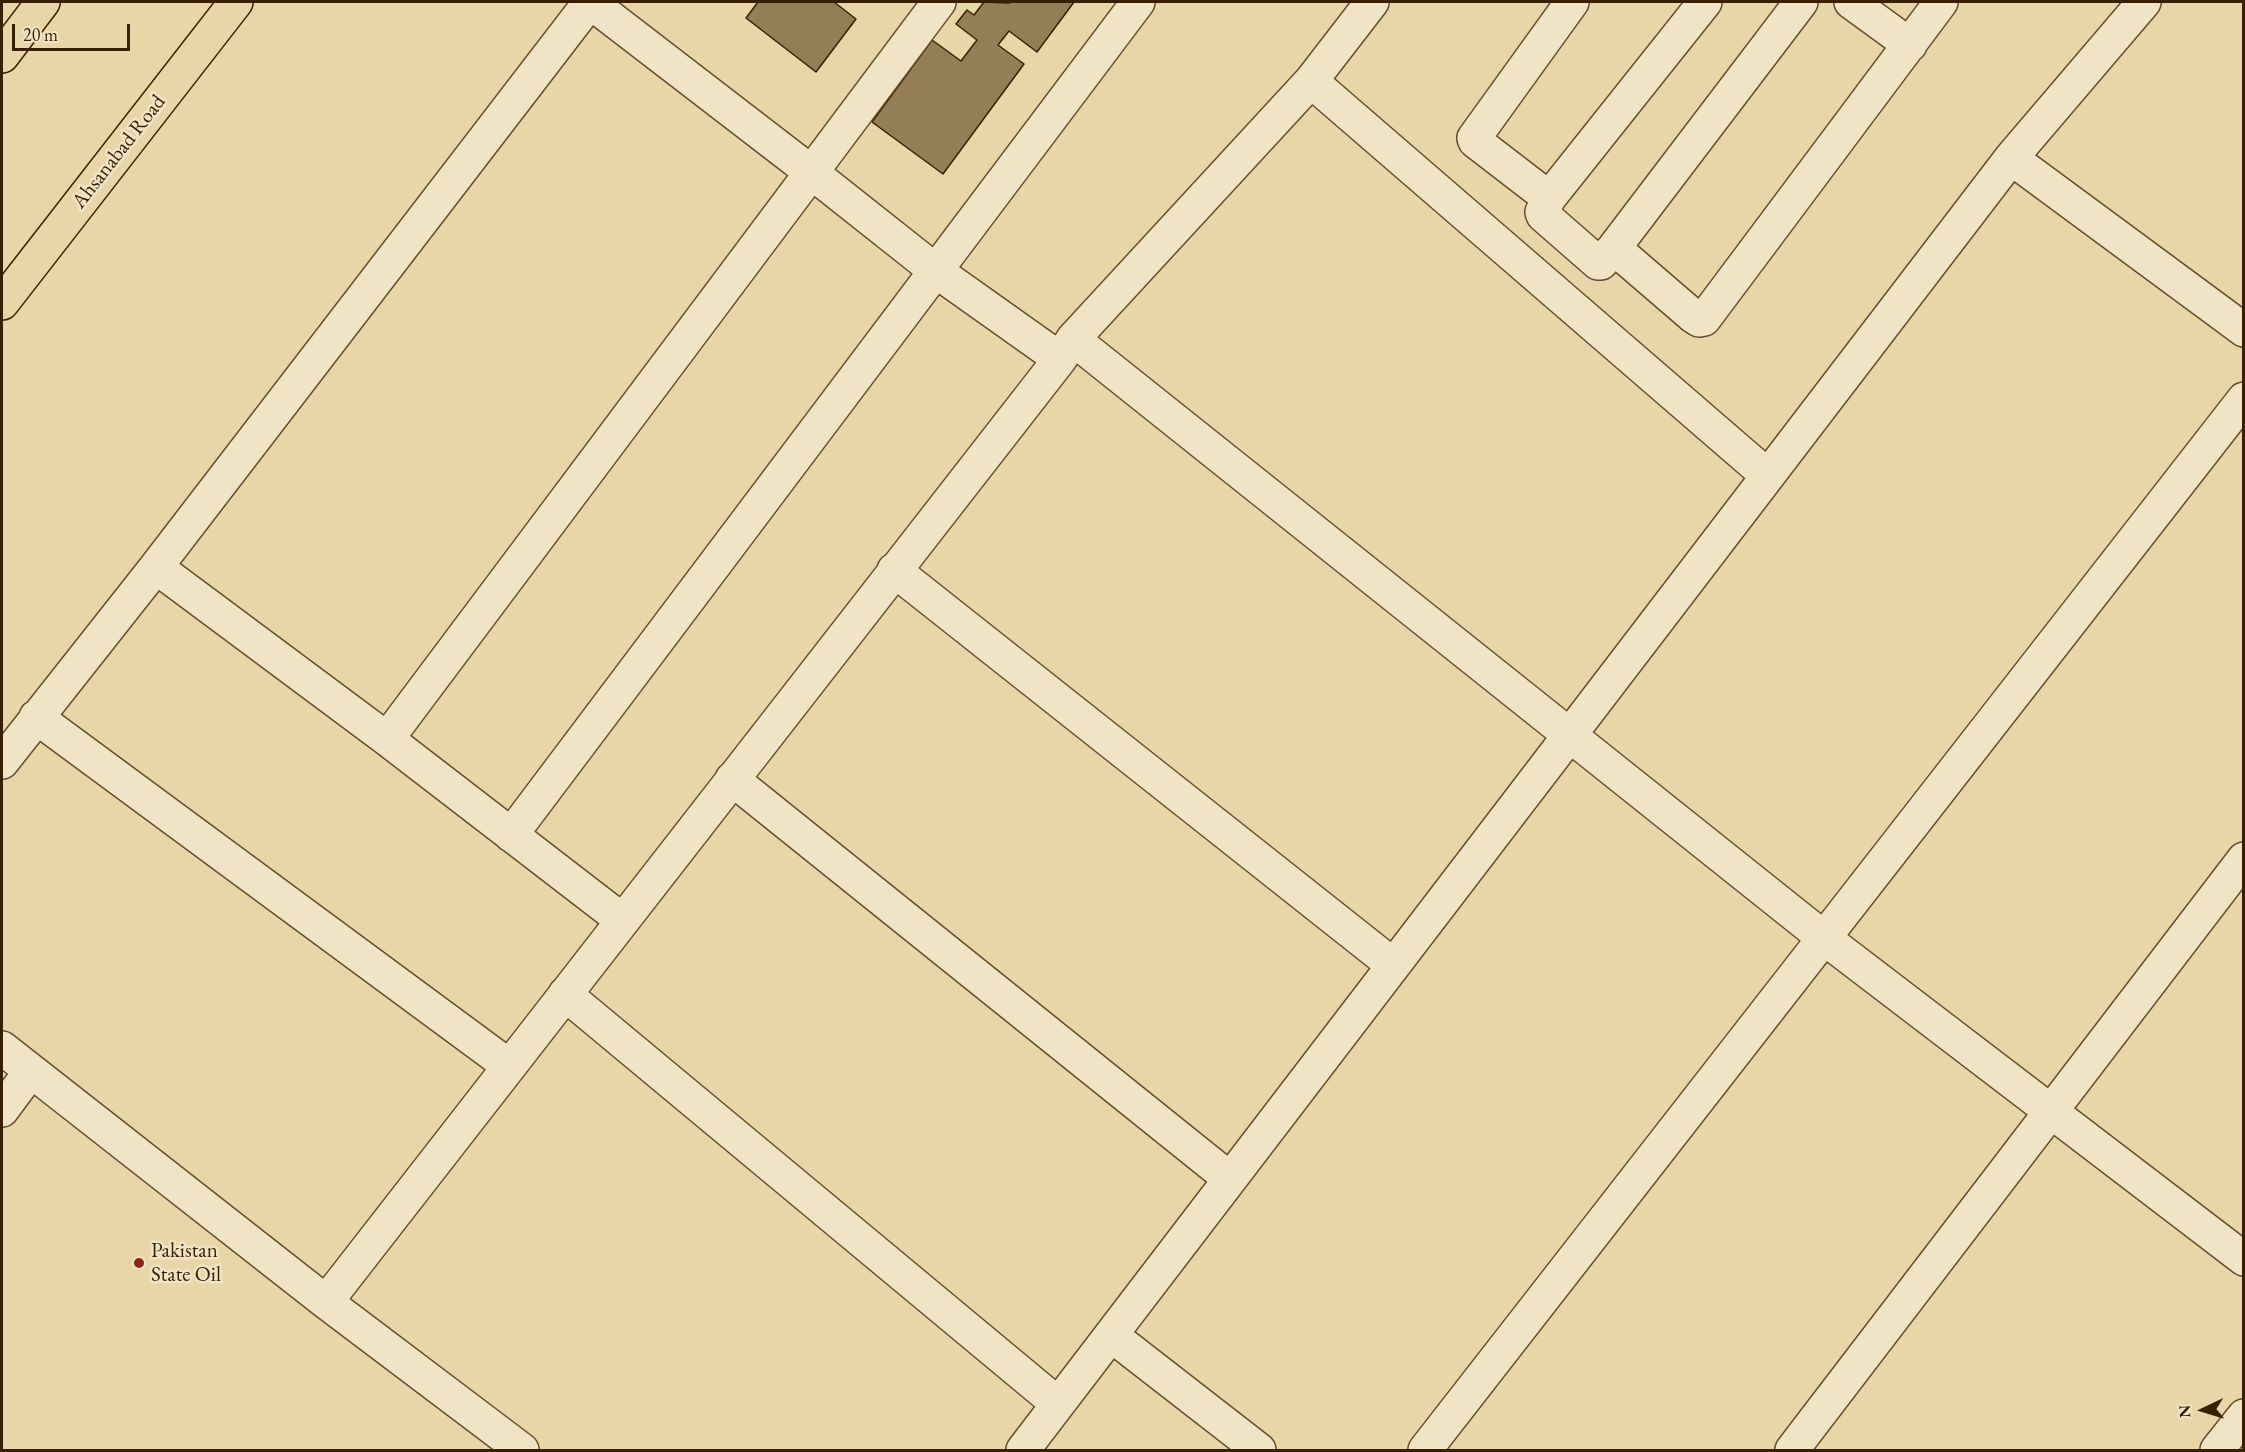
<!DOCTYPE html>
<html>
<head>
<meta charset="utf-8">
<style>
  body { margin:0 }
  #map { position:relative; width:2245px; height:1452px; overflow:hidden; background:#e9d6a8; font-family:"EB Garamond",serif }
  canvas { display:block }
  .frame { position:absolute; inset:0; border:3px solid #371f00; pointer-events:none }
  .north { position:absolute; left:2173px; top:1380px; width:60px; height:60px; -webkit-text-stroke:4px #f1e4c6; paint-order:stroke; rotate:266deg; font-size:16px; font-weight:700; line-height:24px; text-align:center; color:#371f00 }
  .north::after { content:''; display:block; margin:auto; width:21px; height:27px; background:#371f00; clip-path:polygon(50% 0,100% 100%,50% 72%,0 100%) }
  .scale { position:absolute; left:12px; top:24px; width:118px; height:27px; box-sizing:border-box; border:3px solid #371f00; border-top:0; padding-left:8px; font-size:18px; line-height:21px; white-space:nowrap; color:#371f00; -webkit-text-stroke:4px #f1e4c6; paint-order:stroke }
</style>
</head>
<body>
<div id="map">
<canvas width="2245" height="1452"></canvas>
<div class="frame"></div>
<div class="north">N</div>
<div class="scale">20 m</div>
</div>
<script>
const context = document.querySelector('canvas').getContext('2d');
context.lineJoin = 'round';
function fill(path, color) {
  context.fillStyle = color;
  context.fill(path, 'evenodd');
}
function shape(rows) {
  const path = new Path2D();
  for (const r of rows) {
    path.moveTo(r[0], r[1]);
    for (let i = 2; i < r.length; i += 2) path.lineTo(r[i], r[i + 1]);
  }
  return path;
}
function stroke(path, color, width, dash) {
  context.strokeStyle = color;
  context.lineWidth = width;
  context.lineCap = dash ? 'butt' : 'round';
  context.setLineDash(dash || []);
  context.stroke(path);
}
function write(font, color, halo, rows, align = 'center') {
  context.font = font + ' "EB Garamond",serif';
  context.lineWidth = 5;
  context.setLineDash([]);
  context.textBaseline = 'middle';
  context.strokeStyle = halo;
  context.fillStyle = color;
  for (const [text, x, y, turn = 0] of rows) {
    context.save();
    context.translate(x, y);
    context.rotate((+turn || 0) * Math.PI / 180);
    context.textAlign = isNaN(turn) ? turn : align;
    if (halo) context.strokeText(text, 0, 0);
    context.fillText(text, 0, 0);
    context.restore();
  }
}
const building = shape([
  [758,2,834,2,856,19,816,72,746,18,758,2],
  [984,2,1009,3,1010,2,1074,2,1037,52,1009,31,998,45,1024,64,943,174,872,122,932,40,961,61,977,40,956,24,967,10,974,15,984,2]
]);
const street = shape([
  [1705,2,1549,198,1542,212,1543,215,1598,263,1601,263,1614,248,1801,2],
  [1851,2,1910,45],
  [1311,81,1768,476],
  [2011,158,2244,330],
  [1549,198,1475,141,1474,138,1572,2],
  [1614,248,1693,316,1699,320,1704,319,1941,2],
  [1073,339,1824,938,2244,1259],
  [156,567,387,739,622,920],
  [894,570,1393,965],
  [36,717,509,1066],
  [387,739,939,2],
  [2,762,156,567,590,2,811,172,936,271,1060,359],
  [732,779,1230,1179],
  [511,835,1138,2],
  [565,994,1058,1404],
  [2,1048,326,1302,522,1450],
  [2,1110,31,1071],
  [326,1302,1060,359,1073,339,1311,81,1372,2],
  [1111,1335,1259,1450],
  [1023,1450,2011,158,2144,2],
  [1425,1450,2244,399],
  [1792,1450,2244,859],
  [2217,1450,2244,1416]
]);
const primary = shape([
  [2,56,43,2],
  [2,303,236,2]
]);
const markers = [
  [139,1263,6,"#8f2418"]
];
const streetNames = [
  ["Ahsanabad Road",119,152,-52]
];
const poiNames = [
  ["Pakistan",151,1251],
  ["State Oil",151,1275]
];
fill(building, '#947e57');
stroke(building, '#371f00', 1.5);
stroke(street, '#644d2a', 36);
stroke(primary, '#371f00', 36);
stroke(street, '#f1e4c6', 33);
stroke(primary, '#e9d6a8', 33);
for (const [x, y, r, color] of markers) {
  const dot = new Path2D();
  dot.arc(x, y, r, 0, 2 * Math.PI);
  context.fillStyle = color;
  context.fill(dot);
  stroke(dot, '#f1e4c6', 2);
}
write('21px', '#371f00', '#f1e4c6', streetNames);
write('21px', '#371f00', '#f1e4c6', poiNames, 'left');
</script>
</body>
</html>
